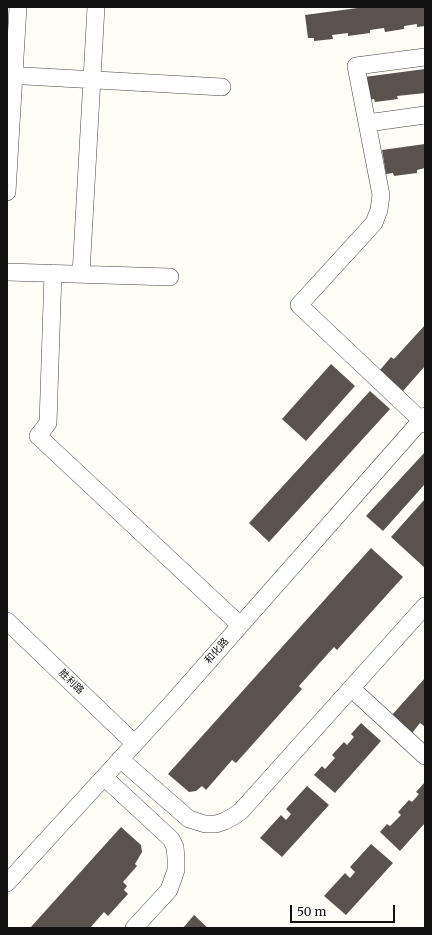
<!DOCTYPE html>
<html>
<head>
<meta charset="utf-8">
<style>
  body { margin:0 }
  #map { position:relative; width:432px; height:935px; overflow:hidden; background:#fffdf5; font-family:Merriweather,serif }
  canvas { display:block }
  .frame { position:absolute; inset:0; border:8px solid #111; pointer-events:none }
  .scale { position:absolute; left:290px; top:905px; width:105px; height:18px; box-sizing:border-box; border:2px solid #111; border-top:0; padding-left:5px; font-size:12px; line-height:14px; white-space:nowrap; color:#111; -webkit-text-stroke:3px #fff; paint-order:stroke }
</style>
</head>
<body>
<div id="map">
<canvas width="432" height="935"></canvas>
<div class="frame"></div>
<div class="scale">50 m</div>
</div>
<script>
const context = document.querySelector('canvas').getContext('2d');
context.lineJoin = 'round';
function fill(path, color) {
  context.fillStyle = color;
  context.fill(path, 'evenodd');
}
function shape(rows) {
  const path = new Path2D();
  for (const r of rows) {
    path.moveTo(r[0], r[1]);
    for (let i = 2; i < r.length; i += 2) path.lineTo(r[i], r[i + 1]);
  }
  return path;
}
function stroke(path, color, width, dash) {
  context.strokeStyle = color;
  context.lineWidth = width;
  context.lineCap = dash ? 'butt' : 'round';
  context.setLineDash(dash || []);
  context.stroke(path);
}
function write(font, color, halo, rows, align = 'center') {
  context.font = font + ' Merriweather,"Noto Sans SC",serif';
  context.lineWidth = 4;
  context.setLineDash([]);
  context.textBaseline = 'middle';
  context.strokeStyle = halo;
  context.fillStyle = color;
  for (const [text, x, y, turn = 0] of rows) {
    context.save();
    context.translate(x, y);
    context.rotate((+turn || 0) * Math.PI / 180);
    context.textAlign = isNaN(turn) ? turn : align;
    if (halo) context.strokeText(text, 0, 0);
    context.fillText(text, 0, 0);
    context.restore();
  }
}
const building = shape([
  [365,7,425,7,425,26,417,27,417,24,404,26,404,29,385,32,384,28,370,30,370,33,348,36,348,33,332,35,333,39,314,41,314,38,308,38,305,15],
  [425,69,425,93,397,96,398,99,375,102,374,99,367,100,364,77],
  [425,144,425,168,417,170,417,173,394,176,393,173,386,174,382,150],
  [425,325,425,366,403,391,380,370,391,357,394,359],
  [331,364,355,386,306,441,282,419],
  [370,391,390,409,269,542,249,523],
  [425,452,425,484,383,531,366,516],
  [425,499,425,568,391,537],
  [371,548,403,577,337,650,334,647,299,686,302,689,236,763,232,760,206,790,202,786,196,791,189,792,168,774],
  [425,678,425,727,420,723,412,733,392,715],
  [361,723,381,741,335,793,314,775,322,766,325,769,335,758,332,755,344,742,347,745,354,737,351,734],
  [425,782,425,823,400,851,380,832,387,824,390,826,401,815,398,812,409,800,412,802,419,794,416,792],
  [307,786,329,805,282,857,260,838,281,815,286,820,291,814,286,809],
  [121,827,141,845,142,852,135,864,137,866,123,882,127,886,124,890,128,894,108,916,104,912,90,928,30,928],
  [371,844,393,863,346,915,324,896,345,873,350,878,355,872,350,867],
  [194,915,208,928,183,928]
]);
const minor = shape([
  [425,57,356,66,381,195,379,210,374,223,299,305,425,424],
  [7,75,222,87],
  [367,123,425,115],
  [7,192,18,7],
  [7,272,170,277],
  [53,273,48,423,38,436,240,625],
  [81,274,96,7],
  [7,621,134,743],
  [351,688,425,756],
  [120,759,189,819,205,824,216,824,225,821,234,816,241,811,425,606],
  [104,777,171,839,175,847,176,858,176,870,169,890,134,928],
  [7,883,171,704,425,416]
]);
const streetNames = [
  ["和化路",217,651,-49],
  ["胜利路",71,682,44]
];
fill(building, '#5a524d');
stroke(minor, '#444', 18);
stroke(minor, '#fff', 17);
write('10px', '#111', '#fff', streetNames);
</script>
</body>
</html>
